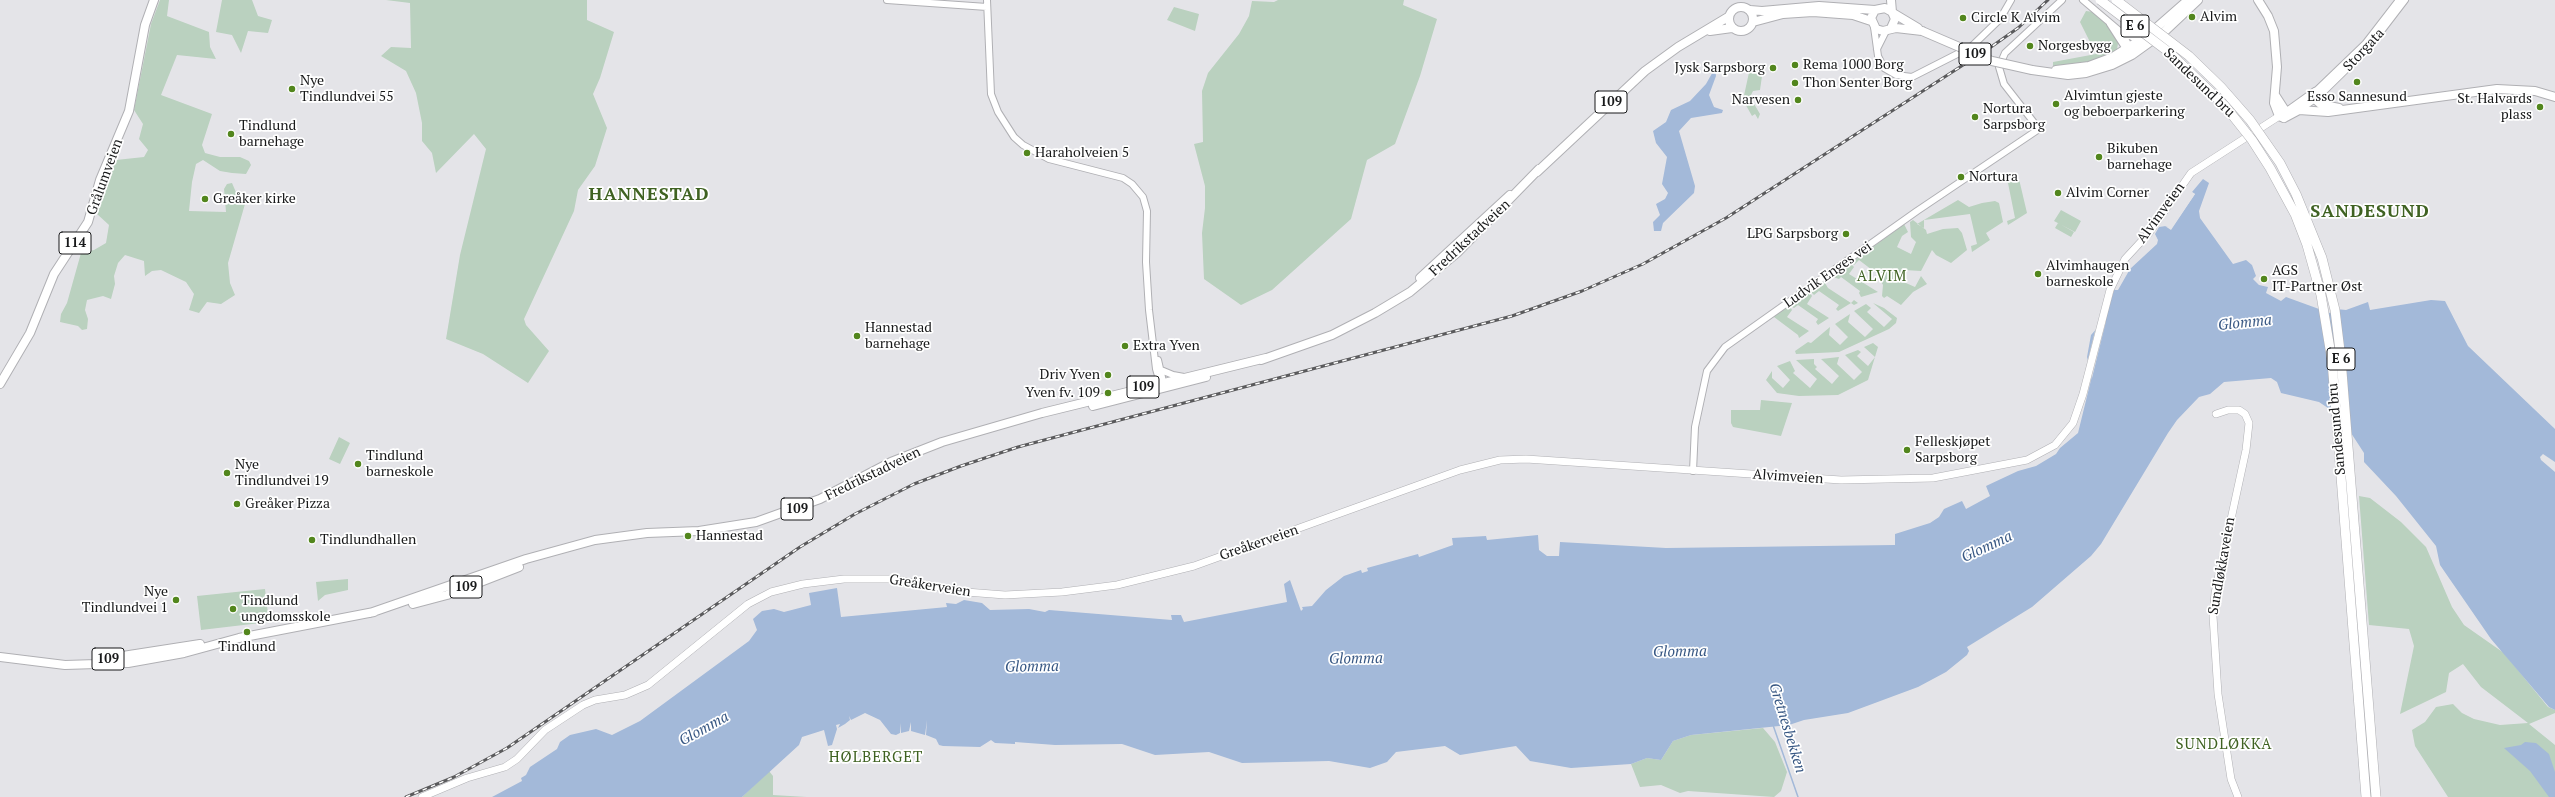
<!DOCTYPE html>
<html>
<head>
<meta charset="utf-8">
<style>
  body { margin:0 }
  canvas { display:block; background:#e4e4e8 }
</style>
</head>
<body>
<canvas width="2555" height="797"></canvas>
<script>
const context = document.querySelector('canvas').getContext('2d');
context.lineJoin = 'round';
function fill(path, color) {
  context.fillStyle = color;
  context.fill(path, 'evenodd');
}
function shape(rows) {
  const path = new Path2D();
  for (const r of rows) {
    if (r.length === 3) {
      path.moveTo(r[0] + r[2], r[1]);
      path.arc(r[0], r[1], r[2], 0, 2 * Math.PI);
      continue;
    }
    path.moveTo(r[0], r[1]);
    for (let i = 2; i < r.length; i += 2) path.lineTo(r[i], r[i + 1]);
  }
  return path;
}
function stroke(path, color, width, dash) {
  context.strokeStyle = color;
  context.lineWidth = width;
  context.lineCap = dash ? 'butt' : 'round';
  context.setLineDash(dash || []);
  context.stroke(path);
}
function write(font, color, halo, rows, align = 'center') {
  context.font = font + ' "PT Serif",serif';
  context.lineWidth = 3.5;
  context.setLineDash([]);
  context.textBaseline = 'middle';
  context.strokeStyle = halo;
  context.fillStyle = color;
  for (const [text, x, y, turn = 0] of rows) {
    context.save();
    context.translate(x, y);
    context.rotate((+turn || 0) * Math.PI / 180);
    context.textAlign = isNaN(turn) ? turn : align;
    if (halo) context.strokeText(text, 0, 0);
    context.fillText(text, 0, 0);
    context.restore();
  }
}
const green = shape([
  [160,0,169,0,167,16,209,32,210,47,216,59,177,55,161,95,212,114,202,145,205,153,220,157,240,157,249,161,251,165,246,174,232,173,220,171,203,160,196,164,192,182,189,211,226,212,224,189,227,184,232,183,238,197,245,204,228,263,230,283,235,295,221,304,207,302,199,313,189,310,194,294,186,282,161,270,152,271,145,276,144,261,125,255,118,263,114,276,115,284,111,299,103,296,87,300,85,310,88,319,87,329,82,330,78,326,60,322,61,314,67,303,81,253,94,250,106,243,109,225,97,214,116,160,144,157,148,150,139,139,143,124,134,110,151,24],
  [222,0,252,0,258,16,272,20,268,33,248,31,241,53,232,35,216,32],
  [386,0,587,0,587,20,614,32,600,78,593,94,607,128,595,166,578,190,574,211,524,319,526,325,549,351,528,383,483,354,446,339,460,255,486,149,474,134,436,173,432,153,422,141,422,123,416,93,406,71,381,56,391,47,411,48,410,3],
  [1278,0,1404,0,1403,5,1437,19,1420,76,1395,144,1367,160,1351,219,1272,290,1241,305,1204,279,1202,233,1205,208,1205,186,1194,144,1203,142,1202,91,1208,73,1239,34,1249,16,1252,1,1274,2],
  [1174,7,1199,14,1195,31,1167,20],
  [2086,11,2094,12,2106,24,2118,43,2117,50,2108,57,2074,66,2053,68,2053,62,2096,54,2080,22],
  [1750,68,1760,70,1759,75,1762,76,1760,90,1753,91,1750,97,1760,114,1758,119,1755,114,1752,116,1743,100],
  [2019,179,2027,213,2008,225,2007,221,2015,218,2008,183,2003,181],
  [1958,200,1969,207,1982,203,1995,201,1999,203,2003,222,1986,233,1990,240,1972,252,1971,246,1977,244,1970,214,1924,220,1924,228,1917,224],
  [2061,210,2081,221,2075,232,2054,221],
  [1913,220,1926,230,1927,234,1943,229,1958,228,1962,233,1967,250,1951,263,1936,255,1932,250,1921,271,1904,270,1899,280,1915,287,1921,276,1927,284,1913,292,1901,305,1887,296,1884,298,1882,296,1883,285,1876,273,1859,260,1854,265,1851,263,1904,224,1908,232,1902,236,1897,247,1911,254,1916,242,1911,237,1910,222],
  [2058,223,2074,232,2071,237,2055,228],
  [1850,263,1854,267,1849,274,1878,292,1861,297,1859,293,1860,291,1841,277,1839,279,1833,277,1831,276],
  [1831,276,1825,283,1828,288,1851,303,1854,300,1858,303,1854,305,1851,303,1838,311,1836,309,1839,305,1819,291,1814,295,1810,291],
  [1809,291,1812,296,1807,304,1829,318,1818,325,1816,322,1818,319,1798,305,1794,308,1789,305],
  [1873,303,1884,308,1897,318,1896,323,1889,329,1839,352,1796,354,1795,351,1808,342,1811,343,1830,327,1829,335,1840,345,1848,337,1835,324,1850,314,1848,322,1865,337,1873,329,1854,311,1866,304,1871,308,1867,312,1884,327,1892,319],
  [1789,305,1792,310,1787,317,1809,331,1799,338,1798,335,1774,317,1769,319],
  [1873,343,1878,347,1868,380,1838,395,1799,396,1777,393,1766,380,1772,371,1772,378,1783,388,1790,380,1777,366,1790,361,1795,371,1793,373,1810,388,1817,379,1796,360,1814,359,1814,364,1817,367,1815,369,1832,384,1839,376,1821,359,1839,357,1837,364,1854,380,1862,372,1845,355,1858,350,1861,352,1857,356,1868,366,1875,357,1864,347],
  [1761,400,1792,403,1781,436,1733,427,1731,423,1731,410,1760,410],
  [339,437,350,443,340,464,329,459],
  [2359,496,2370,498,2401,522,2426,547,2452,607,2464,625,2504,653,2548,707,2555,710,2555,713,2529,724,2555,745,2555,797,2448,797,2415,746,2412,730,2425,722,2436,707,2453,704,2462,713,2474,719,2500,725,2528,723,2481,687,2463,664,2449,673,2446,692,2400,714,2414,646,2409,629,2369,625],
  [348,579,348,590,325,595,318,601,316,582],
  [265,589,269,622,201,630,197,596],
  [1763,728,1775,742,1787,772,1781,791,1774,797,1688,791,1680,793,1661,785,1640,787,1631,764,1647,758,1661,760,1673,741,1691,735],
  [769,771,773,776,773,795,807,797,742,797]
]);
const water = shape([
  [1715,68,1716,76,1709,95,1714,107,1723,110,1722,113,1691,118,1679,131,1695,186,1694,193,1663,223,1661,231,1654,231,1653,222,1660,215,1656,204,1665,199,1668,193,1662,184,1667,157,1656,143,1653,131,1666,122,1671,110,1690,101,1706,84],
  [2203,179,2209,183,2199,211,2200,218,2233,264,2246,260,2252,265,2256,276,2253,279,2259,285,2268,287,2266,293,2281,301,2286,297,2330,313,2336,309,2346,310,2368,302,2370,310,2431,300,2445,301,2468,346,2555,429,2555,710,2549,707,2491,639,2440,565,2436,546,2396,496,2364,462,2364,453,2340,416,2319,402,2281,393,2277,382,2271,378,2224,382,2210,394,2199,397,2177,420,2168,433,2101,544,2091,556,2032,607,1967,647,1969,651,1967,655,1946,672,1918,687,1848,713,1804,720,1789,725,1691,735,1673,741,1661,760,1647,758,1631,764,1571,768,1530,761,1516,746,1460,755,1445,746,1396,752,1387,762,1370,768,1329,761,1242,763,1209,752,1155,755,1122,744,1055,745,1015,742,1015,744,995,743,991,740,980,747,943,746,939,745,936,739,926,735,927,720,925,735,911,731,911,722,909,731,901,733,901,723,900,733,896,735,891,734,880,720,865,713,851,720,849,716,850,720,845,724,838,728,840,724,836,725,837,729,832,745,828,746,824,730,802,737,799,745,742,797,492,797,522,781,521,778,526,775,530,767,557,749,560,742,570,735,596,729,612,735,640,721,749,641,757,630,753,619,762,611,774,609,784,612,811,605,809,593,837,588,841,617,947,607,946,603,956,604,964,600,982,603,990,610,1029,609,1045,612,1049,610,1172,620,1171,615,1181,615,1184,622,1287,602,1284,584,1290,580,1301,611,1303,609,1302,607,1312,606,1326,590,1344,576,1361,570,1362,573,1368,571,1367,568,1418,554,1419,557,1453,545,1452,538,1486,536,1487,540,1538,535,1539,550,1547,556,1559,556,1560,542,1666,548,1895,545,1895,534,1930,523,1939,517,1944,509,1962,501,1966,509,1990,496,1986,486,2018,471,2036,466,2056,454,2060,448,2078,433,2092,376,2087,357,2091,335,2106,318,2114,290,2118,290,2130,269,2157,244,2158,240,2155,234,2159,227,2166,226,2171,229,2195,194,2192,192],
  [2525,742,2536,743,2549,754,2555,772,2555,797,2549,797,2530,771,2504,748,2521,745]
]);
const pier = shape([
  [2190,191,2195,194,2171,230,2165,226,2170,227,2192,195],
  [2102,320,2106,321,2092,378,2087,363,2096,327],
  [2543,454,2555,462,2555,472,2541,460,2540,457]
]);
const stream = shape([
  [1773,725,1798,797]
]);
const tertiary = shape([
  [887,0,987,7],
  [987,0,991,94,998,112,1014,137,1023,145,1049,159,1123,178,1132,184,1143,197,1147,211,1146,262,1149,310,1156,369,1161,386],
  [2083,0,2122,33,2131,50],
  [2110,24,2128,52],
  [1874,27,1878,56,1884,68,1896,75,1912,77,1971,47,2000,19,2011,0],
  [2122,33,2132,37,2143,36],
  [1877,49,1886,31],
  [2315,92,2365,44,2399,0],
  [2311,97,2328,112],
  [2299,110,2318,97,2369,47,2405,0],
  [1158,360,1164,386],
  [1161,370,1173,375,1184,377],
  [1693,471,1695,427,1707,371,1725,347,1917,211,2039,129,2004,84,1999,67,2005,53,2062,0]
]);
const secondary = shape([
  [2216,414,2228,410,2239,410,2245,414,2249,423,2246,450,2215,593,2213,616,2218,694,2231,779,2238,797],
  [422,797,467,778,505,767,517,759,545,730,583,705,595,700,625,695,648,685,748,604,771,592,803,584,844,579,892,579,966,592,1005,595,1062,592,1117,585,1194,566,1460,470,1500,460,1526,459,1841,480,1933,478,2027,460,2055,445,2073,423,2083,394,2110,290,2125,259,2149,233,2191,173,2284,113]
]);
const primary = shape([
  [1891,0,1892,12],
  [2258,0,2268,16,2274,31,2277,67,2274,103,2279,116,2284,118],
  [1741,19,12],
  [1750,10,1762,11,1819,6,1875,10],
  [1893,13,1918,28],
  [1753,22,1783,14,1813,12,1853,15,1871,21],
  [1891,28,1895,19,1892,12,1885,8,1875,10,1871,18,1876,29,1883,31,1896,28,1922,31],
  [1710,31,1732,28],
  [2032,70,2068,75,2086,73,2112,65,2132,55,2164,32,2198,0],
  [2056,70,2089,66,2113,57,2148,35,2188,0],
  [2275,95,2286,112],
  [2287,112,2315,92,2329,106,2339,108],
  [2284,118,2299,110,2328,112,2497,89,2535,91,2555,97],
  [1537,172,1645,71,1678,47,1728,17],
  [1420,278,1510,195],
  [1261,360,1332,335,1375,313,1410,292,1457,253,1539,169],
  [0,384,30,333,54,274,88,222,100,180,129,111,145,25,154,0],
  [1093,406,1206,377],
  [413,604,447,595,519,567],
  [370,613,526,559,595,540,647,533,699,531,756,522,820,499,891,462,942,442,1042,413,1266,358],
  [0,657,65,665,128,663,184,653,239,638,374,612],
  [97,660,200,644]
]);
const rail = shape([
  [406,797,454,777,507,748,800,547,855,514,914,484,961,466,1018,447,1512,316,1582,291,1643,264,1726,218,1991,47,2018,28,2048,0]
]);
const primaryBridge = shape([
  [1922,31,1992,61,2032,70]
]);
const motorwayBridge = shape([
  [2100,0,2170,53,2225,106,2252,140,2270,168,2295,214,2307,245,2321,295,2332,361,2366,797],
  [2116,0,2189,56,2221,87,2250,120,2280,163,2296,194,2322,258,2335,310,2341,359,2376,797]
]);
const markers = [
  [2192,17,4,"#52861d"],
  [1963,18,4,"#52861d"],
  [2030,46,4,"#52861d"],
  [1795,65,4,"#52861d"],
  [1773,68,4,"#52861d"],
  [2357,82,4,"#52861d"],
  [1795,83,4,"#52861d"],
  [292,89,4,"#52861d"],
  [1798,100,4,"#52861d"],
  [2056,104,4,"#52861d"],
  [2540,107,4,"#52861d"],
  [1975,117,4,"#52861d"],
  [231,134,4,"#52861d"],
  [1027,153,4,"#52861d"],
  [2099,157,4,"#52861d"],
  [1961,177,4,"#52861d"],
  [2058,193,4,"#52861d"],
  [205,199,4,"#52861d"],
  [1846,234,4,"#52861d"],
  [2038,274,4,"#52861d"],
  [2264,279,4,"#52861d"],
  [857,336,4,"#52861d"],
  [1125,346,4,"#52861d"],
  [1108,375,4,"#52861d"],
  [1108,393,4,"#52861d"],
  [1907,450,4,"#52861d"],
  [358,464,4,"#52861d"],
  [227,473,4,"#52861d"],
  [237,504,4,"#52861d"],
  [688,536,4,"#52861d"],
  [312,540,4,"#52861d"],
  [176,600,4,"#52861d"],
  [233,609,4,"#52861d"],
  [247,632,4,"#52861d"]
];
const shields = [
  [2135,26,28],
  [1975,54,32],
  [1611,102,32],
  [75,243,32],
  [2341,359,28],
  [1143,387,32],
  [797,509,32],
  [466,587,32],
  [108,659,32]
];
const shieldNames = [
  ["E 6",2135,26],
  ["109",1975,54],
  ["109",1611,102],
  ["114",75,243],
  ["E 6",2341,359],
  ["109",1143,387],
  ["109",797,509],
  ["109",466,587],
  ["109",108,659]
];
const poiNames = [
  ["Alvim",2200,17],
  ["Circle K Alvim",1971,18],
  ["Norgesbygg",2038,46],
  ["Rema 1000 Borg",1803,65],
  ["Jysk Sarpsborg",1765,68,"right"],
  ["Nye",300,81],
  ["Tindlundvei 55",300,97],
  ["Thon Senter Borg",1803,83],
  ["Alvimtun gjeste",2064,96],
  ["og beboerparkering",2064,112],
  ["Esso Sannesund",2357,97,"center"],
  ["St. Halvards",2532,99,"right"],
  ["plass",2532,115,"right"],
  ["Narvesen",1790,100,"right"],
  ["Nortura",1983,109],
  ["Sarpsborg",1983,125],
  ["Tindlund",239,126],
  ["barnehage",239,142],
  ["Bikuben",2107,149],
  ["barnehage",2107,165],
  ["Haraholveien 5",1035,153],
  ["Nortura",1969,177],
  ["Alvim Corner",2066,193],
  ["Greåker kirke",213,199],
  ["LPG Sarpsborg",1838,234,"right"],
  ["Alvimhaugen",2046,266],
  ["barneskole",2046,282],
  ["AGS",2272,271],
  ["IT-Partner Øst",2272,287],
  ["Hannestad",865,328],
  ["barnehage",865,344],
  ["Extra Yven",1133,346],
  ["Driv Yven",1100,375,"right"],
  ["Yven fv. 109",1100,393,"right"],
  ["Felleskjøpet",1915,442],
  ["Sarpsborg",1915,458],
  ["Tindlund",366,456],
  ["barneskole",366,472],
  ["Nye",235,465],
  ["Tindlundvei 19",235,481],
  ["Greåker Pizza",245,504],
  ["Hannestad",696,536],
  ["Tindlundhallen",320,540],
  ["Nye",168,592,"right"],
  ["Tindlundvei 1",168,608,"right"],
  ["Tindlund",241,601],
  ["ungdomsskole",241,617],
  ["Tindlund",247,647,"center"]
];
const streetNames = [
  ["Storgata",2364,50,-47],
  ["Sandesund bru",2199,83,44],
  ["Grålumveien",105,177,-70],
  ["Alvimveien",2161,213,-54],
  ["Fredrikstadveien",1470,238,-43],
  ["Ludvik Enges vei",1828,275,-35],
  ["Sandesund bru",2337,429,-95],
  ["Fredrikstadveien",873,474,-26],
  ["Alvimveien",1788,477,4],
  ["Greåkerveien",1259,543,-19],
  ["Sundløkkaveien",2222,566,-80],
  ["Greåkerveien",930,586,9]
];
const neighbourhoodNames = [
  ["ALVIM",1882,277],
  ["SUNDLØKKA",2224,745],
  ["HØLBERGET",876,758]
];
const waterNames = [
  ["Glomma",2245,323,-6],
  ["Glomma",1987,547,-25],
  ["Glomma",1680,652,-1],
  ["Glomma",1356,659,-1],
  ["Glomma",1032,667,-1],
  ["Gretnesbekken",1787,728,73],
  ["Glomma",704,729,-29]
];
const districtNames = [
  ["HANNESTAD",649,195],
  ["SANDESUND",2370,212]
];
fill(green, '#bad1bf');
fill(water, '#a3b9d9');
fill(pier, '#e4e4e8');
stroke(stream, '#a3b9d9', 1.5);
stroke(tertiary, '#b0b0b4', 8);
stroke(secondary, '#b0b0b4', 8);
stroke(primary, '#b0b0b4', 10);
stroke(tertiary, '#fff', 6);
stroke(secondary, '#fff', 7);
stroke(primary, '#fff', 8);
stroke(rail, '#5a5a5c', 3);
stroke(rail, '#fff', 1.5, [4.5]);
stroke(primaryBridge, '#b0b0b4', 10, []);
stroke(motorwayBridge, '#b0b0b4', 10, []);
stroke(primaryBridge, '#fff', 8);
stroke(motorwayBridge, '#fff', 9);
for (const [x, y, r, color] of markers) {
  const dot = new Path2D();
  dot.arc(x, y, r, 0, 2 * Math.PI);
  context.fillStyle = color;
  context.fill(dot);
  stroke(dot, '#fff', 1.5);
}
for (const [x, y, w] of shields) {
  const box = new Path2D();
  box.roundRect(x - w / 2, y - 11, w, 22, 3);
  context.fillStyle = '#fff';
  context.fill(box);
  stroke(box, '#18191a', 1);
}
write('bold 13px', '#18191a', null, shieldNames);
write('14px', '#18191a', '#fff', poiNames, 'left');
write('14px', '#18191a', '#fff', streetNames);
context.letterSpacing = '1px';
write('15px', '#3f6222', '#fff', neighbourhoodNames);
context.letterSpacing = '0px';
write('italic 15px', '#375783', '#fff', waterNames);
context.letterSpacing = '1px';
write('bold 18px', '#3f6222', '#fff', districtNames);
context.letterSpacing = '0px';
</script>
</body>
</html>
